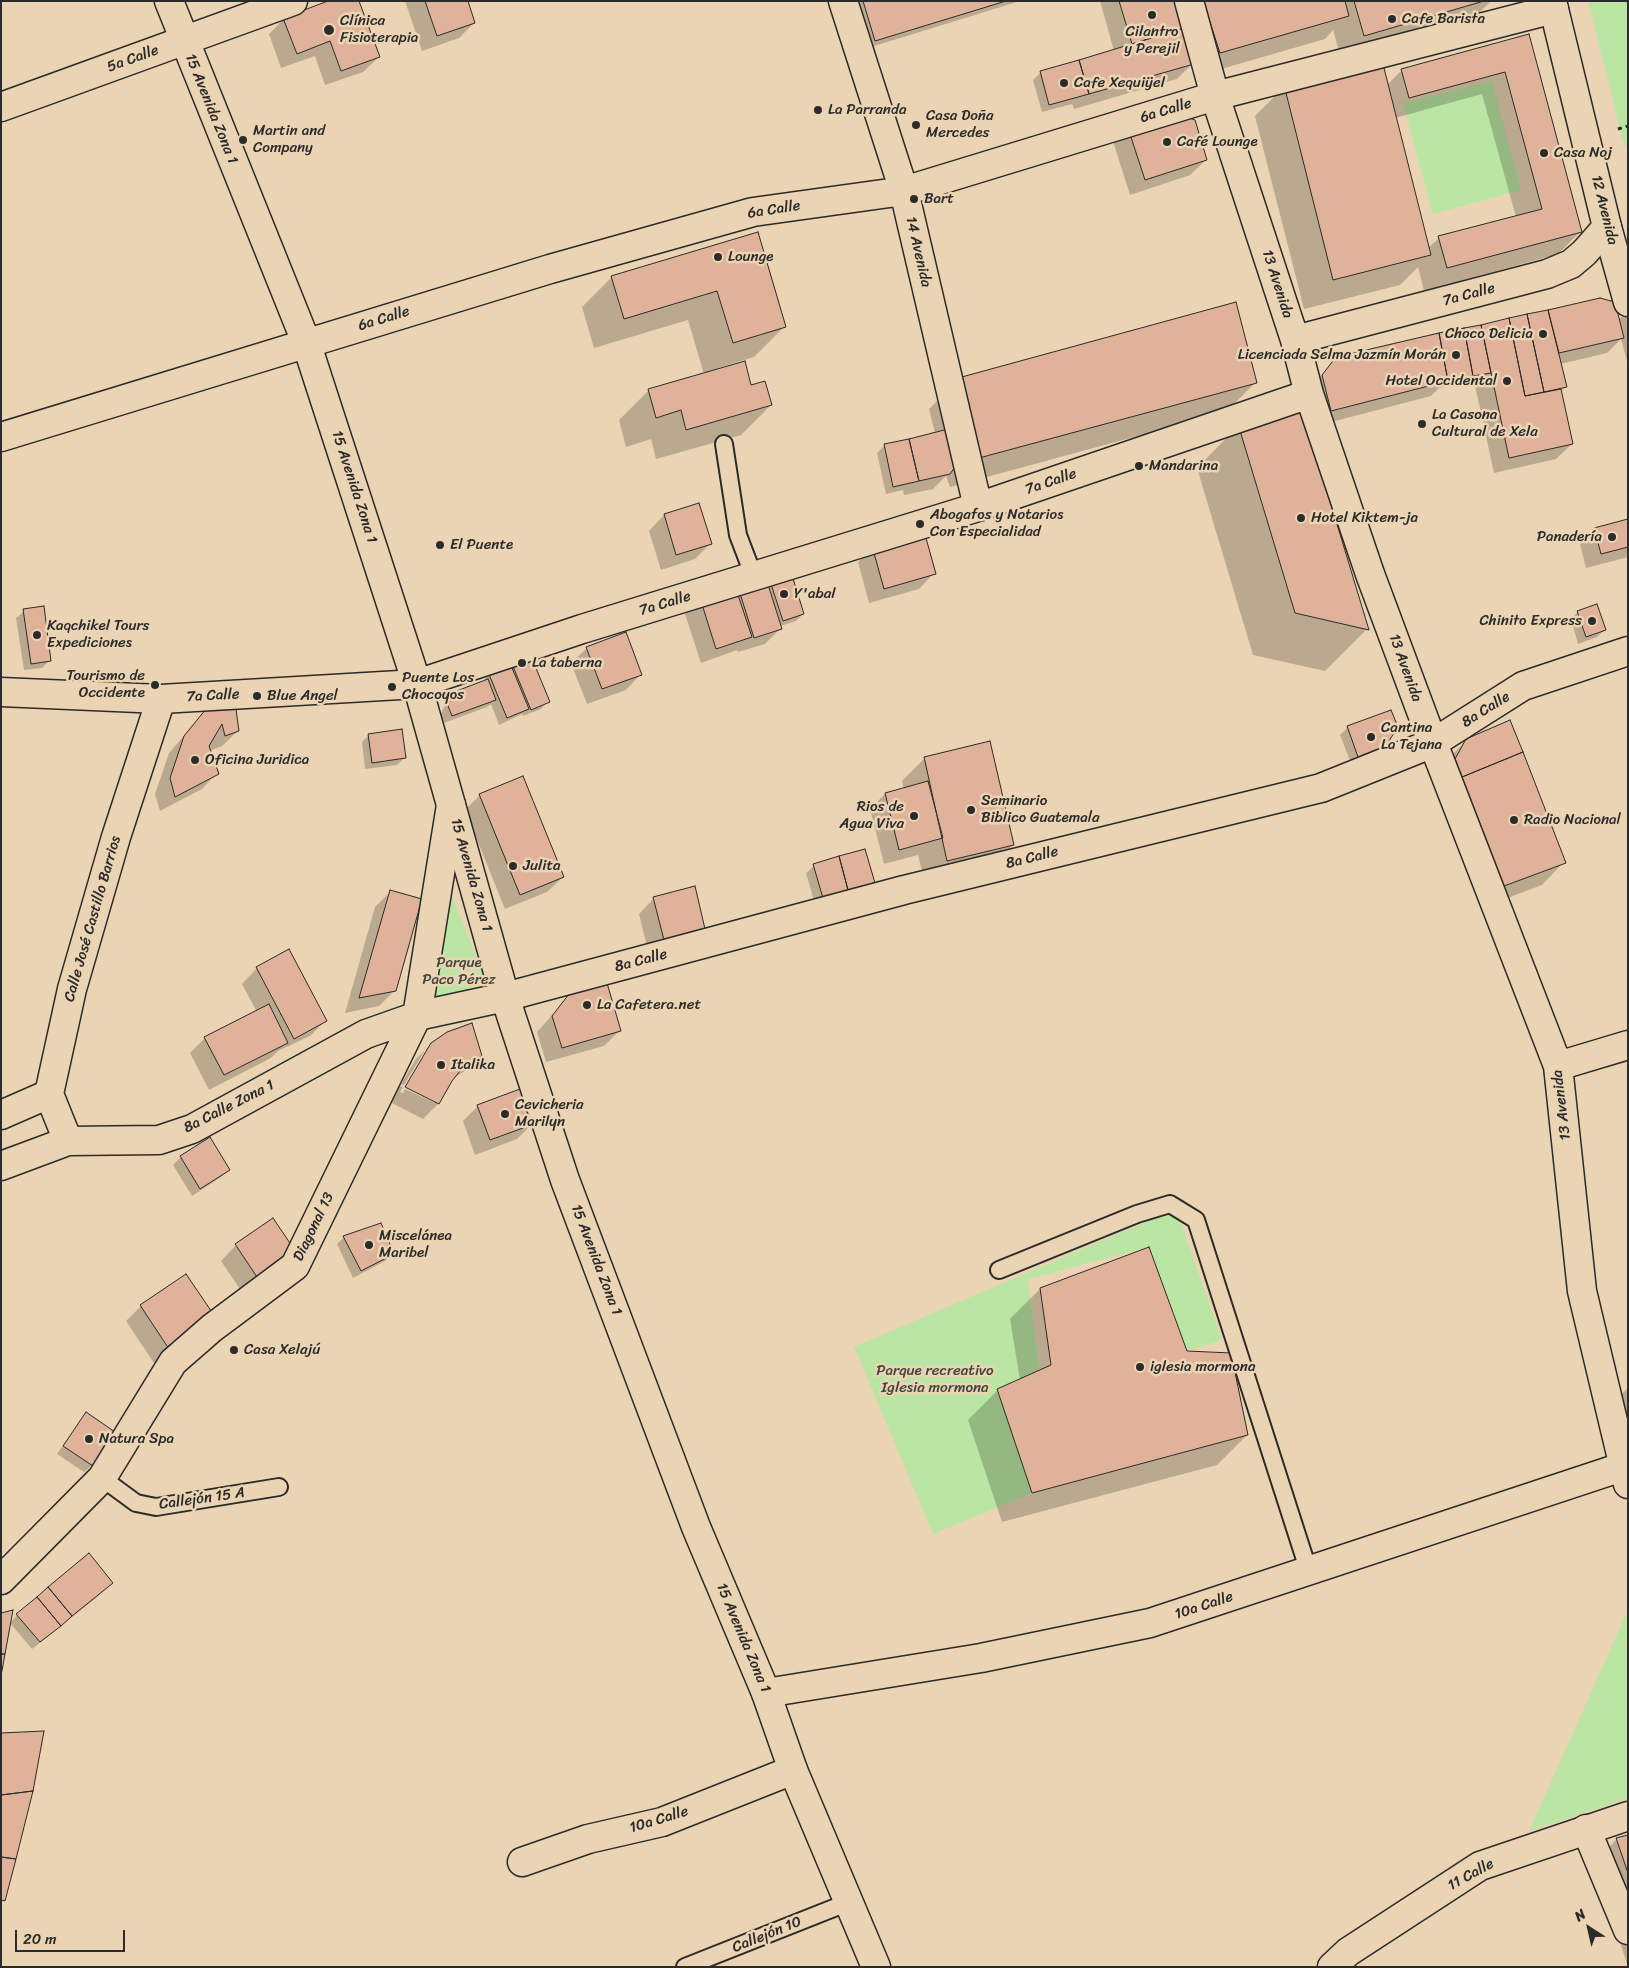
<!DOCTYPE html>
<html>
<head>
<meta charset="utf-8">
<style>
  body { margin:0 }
  #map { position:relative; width:1629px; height:1968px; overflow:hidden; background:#ead4b3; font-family:Sriracha,sans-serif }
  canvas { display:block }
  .frame { position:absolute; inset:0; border:2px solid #2b2b2b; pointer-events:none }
  .north { position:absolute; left:1564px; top:1903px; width:50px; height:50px; -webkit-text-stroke:4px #ead4b3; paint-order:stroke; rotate:325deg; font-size:14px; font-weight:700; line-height:20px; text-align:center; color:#2b2b2b }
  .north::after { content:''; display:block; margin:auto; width:18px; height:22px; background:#2b2b2b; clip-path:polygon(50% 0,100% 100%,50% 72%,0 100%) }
  .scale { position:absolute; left:15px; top:1930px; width:110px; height:22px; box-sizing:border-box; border:2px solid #2b2b2b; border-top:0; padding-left:6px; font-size:15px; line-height:18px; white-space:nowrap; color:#2b2b2b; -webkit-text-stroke:4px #ead4b3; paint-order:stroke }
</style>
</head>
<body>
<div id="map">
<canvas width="1629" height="1968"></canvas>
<div class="frame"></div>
<div class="north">N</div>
<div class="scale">20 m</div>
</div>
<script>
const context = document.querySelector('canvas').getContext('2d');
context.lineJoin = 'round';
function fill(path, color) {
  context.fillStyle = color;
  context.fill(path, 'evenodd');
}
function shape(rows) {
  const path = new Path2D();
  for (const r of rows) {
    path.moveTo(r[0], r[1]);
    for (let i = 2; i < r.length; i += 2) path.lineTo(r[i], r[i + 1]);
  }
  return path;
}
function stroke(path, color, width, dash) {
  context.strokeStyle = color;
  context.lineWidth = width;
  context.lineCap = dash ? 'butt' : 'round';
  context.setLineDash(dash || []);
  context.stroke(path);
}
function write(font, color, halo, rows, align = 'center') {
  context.font = font + ' Sriracha,sans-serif';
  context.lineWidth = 5;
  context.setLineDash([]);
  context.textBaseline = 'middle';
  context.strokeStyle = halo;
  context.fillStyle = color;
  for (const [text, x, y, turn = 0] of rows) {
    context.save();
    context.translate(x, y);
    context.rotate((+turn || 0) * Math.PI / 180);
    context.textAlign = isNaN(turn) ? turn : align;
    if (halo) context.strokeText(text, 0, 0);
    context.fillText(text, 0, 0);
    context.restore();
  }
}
const green = shape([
  [1588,1,1628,1,1628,153,1622,138],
  [1492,81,1521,190,1433,214,1403,103],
  [450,891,489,988,430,1002],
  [1176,1209,1222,1340,1187,1351,1149,1247,1028,1279,1039,1370,997,1389,1032,1493,933,1534,854,1347],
  [1628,1610,1628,1798,1529,1831]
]);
const shadow = shape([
  [405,1,466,1,474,23,459,38,422,51],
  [853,1,1020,1,868,48],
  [1100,1,1491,1,1472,20,1341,58,1333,30,1325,39,1197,76,1193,63,1177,79,1074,109,1072,104,1042,112,1033,80,1041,72,1114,51],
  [284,19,379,57,363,72,325,85,315,56,281,68,269,34],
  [1528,35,1581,231,1558,254,1424,291,1418,267,1400,285,1304,309,1255,116,1285,86,1387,85,1402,70],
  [1482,94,1516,217,1439,238,1428,248,1395,118],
  [1128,126,1206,160,1190,175,1130,195,1113,141],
  [757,234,784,327,754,357,718,368,750,387,771,405,741,435,656,459,651,439,626,447,619,420,649,390,704,374,688,320,594,348,582,307,612,277],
  [1600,299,1618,320,1628,311,1628,365,1621,339,1607,353,1560,364,1565,387,1560,392,1572,444,1556,459,1494,473,1474,381,1439,388,1431,396,1316,426,1308,391,1337,358],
  [959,379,1256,382,1226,412,950,487,946,476,933,489,904,495,903,490,886,494,877,453,884,446,935,433,929,409],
  [1239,425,1367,629,1325,671,1253,655,1197,468],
  [699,505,710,544,695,559,661,570,649,531,664,515],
  [1628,520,1628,557,1586,568,1580,544,1595,529],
  [873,547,934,573,919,589,869,603,858,562],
  [770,579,803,614,796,621,780,626,781,628,765,644,738,652,737,650,701,663,685,614,700,599],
  [24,611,50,660,42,668,24,670,16,618],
  [1578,612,1605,630,1597,637,1578,644,1571,619],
  [587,648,641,674,626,690,587,704,571,663],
  [513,666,548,701,541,709,523,716,522,714,499,725,491,704,487,707,444,723,441,714,447,700,455,693,482,683,489,673],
  [206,710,238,731,222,746,209,751,217,773,202,789,160,811,155,794,169,753],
  [1348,727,1384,746,1376,754,1351,763,1340,735],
  [369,735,404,758,397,765,365,769,362,742],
  [1467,740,1564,862,1542,885,1481,908,1440,801,1447,793,1451,756],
  [925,758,1013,845,990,868,925,883,918,855,884,864,870,809,885,794,904,789,902,781],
  [480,795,563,877,547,892,505,909,465,810],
  [814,866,873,883,866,890,815,904,806,873],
  [390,892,394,991,379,1006,345,1013,375,907],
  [654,898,704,929,689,944,649,955,639,914],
  [257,968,325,1021,310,1036,278,1051,271,1058,209,1090,190,1053,205,1038,257,1012,242,984],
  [570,995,619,1031,604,1046,546,1062,537,1032],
  [432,1044,481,1055,465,1071,452,1079,438,1104,423,1119,390,1102,400,1086,403,1087,400,1092,403,1093,405,1089,435,1103,428,1050,425,1050],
  [425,1050,404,1085,401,1084,416,1059],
  [478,1106,532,1124,517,1139,475,1155,463,1121],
  [210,1139,229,1170,221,1177,192,1196,173,1165,181,1157],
  [273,1220,296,1255,244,1295,221,1261,236,1245],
  [344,1237,393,1254,385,1261,353,1278,337,1244],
  [1040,1289,1186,1353,1247,1435,1217,1465,1002,1522,968,1420,998,1390,1020,1380,1010,1319],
  [141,1306,199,1333,154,1363,126,1321],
  [1627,1389,1628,1389,1628,1448,1611,1404],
  [86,1414,92,1465,84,1472,57,1454],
  [111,1583,96,1598,32,1649,10,1623,17,1615],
  [1628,1836,1628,1967,1594,1862,1617,1839]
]);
const building = shape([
  [328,1,359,1,380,57,341,71,330,41,297,54,283,18,328,1],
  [425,1,468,1,475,23,437,36,425,1],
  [863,1,1006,1,875,41,863,1],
  [1119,1,1176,1,1184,28,1132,44,1119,1],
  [1203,1,1345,1,1349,16,1220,53,1203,1],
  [1354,1,1484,1,1364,36,1354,1],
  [1184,28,1194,64,1089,94,1079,60,1184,28],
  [1529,34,1582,232,1447,268,1438,236,1542,209,1505,72,1409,98,1401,69,1529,34],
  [1079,60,1089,94,1049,105,1040,71,1079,60],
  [1382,60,1431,255,1333,280,1284,85,1382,60],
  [1171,111,1195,120,1207,160,1145,180,1127,125,1171,111],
  [758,232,786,327,733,343,717,291,624,319,611,276,758,232],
  [1600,298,1615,302,1624,338,1559,353,1548,310,1600,298],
  [1236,302,1257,383,979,458,958,378,1236,302],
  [1548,310,1567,387,1544,392,1527,314,1548,310],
  [1527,314,1544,392,1525,396,1509,318,1527,314],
  [1509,318,1525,396,1561,389,1573,444,1509,458,1481,325,1509,318],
  [1481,325,1491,373,1473,376,1464,328,1481,325],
  [1464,328,1473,376,1448,381,1439,333,1464,328],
  [1439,333,1448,381,1331,411,1322,375,1336,357,1439,333],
  [745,361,751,385,765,381,772,405,686,430,681,410,656,418,648,389,745,361],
  [1301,405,1369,630,1295,613,1238,424,1301,405],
  [952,428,960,460,950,474,919,481,909,439,952,428],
  [909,439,919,481,893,487,884,444,909,439],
  [699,503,712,544,676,555,664,514,699,503],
  [1628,519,1628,547,1601,554,1594,528,1628,519],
  [924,531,936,574,884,589,872,546,924,531],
  [791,572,804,614,783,621,769,578,791,572],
  [766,578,782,629,754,638,738,587,766,578],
  [735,586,752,637,716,649,700,598,735,586],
  [1597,604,1606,630,1586,637,1577,611,1597,604],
  [44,606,51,661,31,664,23,609,44,606],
  [626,632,642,675,602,689,586,647,626,632],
  [531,656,550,702,531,710,512,664,531,656],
  [510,663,529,709,507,718,488,672,510,663],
  [488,679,496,700,452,716,448,706,454,692,488,679],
  [206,709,236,709,239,731,225,736,222,724,209,746,219,774,175,797,170,778,184,736,206,709],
  [1391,710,1398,727,1385,747,1358,757,1347,726,1391,710],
  [1510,720,1523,752,1462,777,1455,759,1466,739,1510,720],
  [402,729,406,758,372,763,368,734,402,729],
  [990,741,1014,845,947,861,924,757,990,741],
  [1523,752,1566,863,1504,886,1462,777,1523,752],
  [523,776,564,877,520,895,479,794,523,776],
  [928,781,943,838,899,850,885,793,928,781],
  [865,849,875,883,848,890,839,856,865,849],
  [839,856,848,890,823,898,813,864,839,856],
  [695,886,705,929,664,940,653,897,695,886],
  [390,890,422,899,396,991,359,998,390,890],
  [289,949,327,1021,294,1039,256,967,289,949],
  [607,983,621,1031,562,1048,552,1016,569,994,607,983],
  [269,1004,288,1043,224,1075,204,1037,269,1004],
  [472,1023,482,1056,463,1067,452,1081,439,1104,405,1087,431,1043,447,1032,472,1023],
  [520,1089,534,1124,490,1140,477,1105,520,1089],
  [210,1137,230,1170,200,1189,180,1156,210,1137],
  [273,1218,298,1255,259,1280,235,1244,273,1218],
  [381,1223,394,1254,361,1271,343,1236,381,1223],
  [1149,1247,1187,1351,1231,1353,1248,1435,1032,1493,997,1389,1051,1365,1040,1288,1149,1247],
  [186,1274,216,1318,169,1349,140,1305,186,1274],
  [86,1412,115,1432,93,1466,63,1446,86,1412],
  [89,1553,113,1583,72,1616,48,1587,89,1553],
  [48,1587,72,1616,61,1626,37,1597,48,1587],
  [37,1597,61,1626,40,1642,16,1614,37,1597],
  [13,1610,5,1654,1,1654,1,1613,13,1610],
  [1,1654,5,1654,1,1676,1,1654],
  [44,1731,33,1791,1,1795,1,1733,44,1731],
  [33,1791,16,1859,1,1857,1,1795,33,1791],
  [1628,1835,1628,1873,1616,1838,1628,1835],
  [1,1857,16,1859,5,1901,1,1900,1,1857]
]);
const path = shape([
  [1618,129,1628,126]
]);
const lane = shape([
  [724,444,738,535,754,577],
  [999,1270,1137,1214,1170,1204,1196,1220,1309,1572],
  [102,1478,136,1503,156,1507,279,1487],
  [685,1967,849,1902]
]);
const street = shape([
  [843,1,904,191,978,507],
  [1189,1,1215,96,1295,340,1309,394,1370,574,1433,743,1558,1066,1582,1291,1628,1484],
  [1,107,293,1],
  [1295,340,1547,274,1571,264,1584,253,1607,227],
  [1,437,550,269,753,212,904,191,1215,96,1554,9],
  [1,692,161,699,417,684,582,629,978,507,1309,394],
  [1558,1066,1628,1045],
  [1,1115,49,1094],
  [68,1141,49,1094,72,989,116,837,161,699],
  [1,1166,68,1141,159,1140,192,1129,366,1034,417,1016,505,997,904,890,1321,788,1433,743,1523,686,1628,651],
  [1,1580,102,1478,173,1362,212,1328,295,1266,417,1016,451,805],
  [766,1693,981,1658,1150,1623,1628,1465],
  [1586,1829,1628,1930],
  [522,1862,588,1839,662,1822,793,1770]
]);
const secondary = shape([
  [169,1,306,342,417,684,505,997,565,1180,696,1527,766,1693,793,1770,876,1967],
  [1552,1,1607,227,1628,302],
  [1332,1967,1348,1952,1480,1866,1628,1816]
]);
const markers = [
  [1152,15,5,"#2b2b2b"],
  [1392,19,5,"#2b2b2b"],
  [329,30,6,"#2b2b2b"],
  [1064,83,5,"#2b2b2b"],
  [818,110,5,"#2b2b2b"],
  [916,125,5,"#2b2b2b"],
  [243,140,5,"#2b2b2b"],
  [1167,142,5,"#2b2b2b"],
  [1544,153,5,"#2b2b2b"],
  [914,199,5,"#2b2b2b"],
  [718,257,5,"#2b2b2b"],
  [1543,334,5,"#2b2b2b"],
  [1456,355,5,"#2b2b2b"],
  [1507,381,5,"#2b2b2b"],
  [1422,424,5,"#2b2b2b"],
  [1139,466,5,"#2b2b2b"],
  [1301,518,5,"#2b2b2b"],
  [920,524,5,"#2b2b2b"],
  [1612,537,5,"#2b2b2b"],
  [440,545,5,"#2b2b2b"],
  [784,594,5,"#2b2b2b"],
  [1592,621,5,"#2b2b2b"],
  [37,635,5,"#2b2b2b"],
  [522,663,5,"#2b2b2b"],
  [155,685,5,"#2b2b2b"],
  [392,687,5,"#2b2b2b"],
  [257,696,5,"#2b2b2b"],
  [1371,737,5,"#2b2b2b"],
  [195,760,5,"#2b2b2b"],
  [971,810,5,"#2b2b2b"],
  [914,816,5,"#2b2b2b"],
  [1514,820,5,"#2b2b2b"],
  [513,866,5,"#2b2b2b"],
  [587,1005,5,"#2b2b2b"],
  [441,1065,5,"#2b2b2b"],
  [505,1114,5,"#2b2b2b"],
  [369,1245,5,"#2b2b2b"],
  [234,1350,5,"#2b2b2b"],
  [1140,1367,5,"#2b2b2b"],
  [89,1439,5,"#2b2b2b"]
];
const poiNames = [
  ["Cafe Barista",1402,19],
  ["Clínica",340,21],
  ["Fisioterapia",340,38],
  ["Cilantro",1152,32,"center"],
  ["y Perejil",1152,49,"center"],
  ["Cafe Xequiÿel",1074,83],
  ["La Parranda",828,110],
  ["Casa Doña",926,116],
  ["Mercedes",926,133],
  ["Martin and",253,131],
  ["Company",253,148],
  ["Café Lounge",1177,142],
  ["Casa Noj",1554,153],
  ["Bart",924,199],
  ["Lounge",728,257],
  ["Choco Delicia",1533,334,"right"],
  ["Licenciada Selma Jazmín Morán",1446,355,"right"],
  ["Hotel Occidental",1497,381,"right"],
  ["La Casona",1432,415],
  ["Cultural de Xela",1432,432],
  ["Mandarina",1149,466],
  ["Abogafos y Notarios",930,515],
  ["Con Especialidad",930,532],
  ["Hotel Kiktem-ja",1311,518],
  ["Panadería",1602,537,"right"],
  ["El Puente",450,545],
  ["Y'abal",794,594],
  ["Chinito Express",1582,621,"right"],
  ["Kaqchikel Tours",47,626],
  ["Expediciones",47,643],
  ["La taberna",532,663],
  ["Tourismo de",145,676,"right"],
  ["Occidente",145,693,"right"],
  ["Puente Los",402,678],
  ["Chocoyos",402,695],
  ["Blue Angel",267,696],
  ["Cantina",1381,728],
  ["La Tejana",1381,745],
  ["Oficina Juridica",205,760],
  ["Seminario",981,801],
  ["Biblico Guatemala",981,818],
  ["Rios de",904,807,"right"],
  ["Agua Viva",904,824,"right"],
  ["Radio Nacional",1524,820],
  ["Julita",523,866],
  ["La Cafetera.net",597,1005],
  ["Italika",451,1065],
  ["Cevicheria",515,1105],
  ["Marilyn",515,1122],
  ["Miscelánea",379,1236],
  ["Maribel",379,1253],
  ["Casa Xelajú",244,1350],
  ["iglesia mormona",1150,1367],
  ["Natura Spa",99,1439]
];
const streetNames = [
  ["5a Calle",133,59,-20],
  ["15 Avenida Zona 1",211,109,68],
  ["6a Calle",1166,111,-17],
  ["6a Calle",774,210,-9],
  ["12 Avenida",1604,210,76],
  ["14 Avenida",918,252,77],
  ["13 Avenida",1277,284,72],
  ["7a Calle",1469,295,-15],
  ["6a Calle",384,319,-17],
  ["7a Calle",1051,482,-19],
  ["15 Avenida Zona 1",354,487,72],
  ["7a Calle",665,604,-17],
  ["13 Avenida",1405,668,70],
  ["7a Calle",213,696,-3],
  ["8a Calle",1486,710,-32],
  ["8a Calle",1032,858,-14],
  ["15 Avenida Zona 1",471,875,74],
  ["Calle José Castillo Barrios",93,919,-74],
  ["8a Calle",641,961,-15],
  ["13 Avenida",1562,1105,-97],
  ["8a Calle Zona 1",229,1107,-27],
  ["Diagonal 13",314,1227,-64],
  ["15 Avenida Zona 1",596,1260,69],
  ["Callejón 15 A",202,1499,-8],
  ["10a Calle",1204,1606,-18],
  ["15 Avenida Zona 1",743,1638,67],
  ["10a Calle",659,1820,-17],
  ["11 Calle",1471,1875,-29],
  ["Callejón 10",767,1935,-22]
];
const parkNames = [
  ["Parque",459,963],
  ["Paco Pérez",459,980],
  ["Parque recreativo",935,1371],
  ["Iglesia mormona",935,1388]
];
fill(green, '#bbe5a2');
fill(shadow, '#0003');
fill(building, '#e0b299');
stroke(building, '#2b2b2b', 1);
stroke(lane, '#2b2b2b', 20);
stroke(street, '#2b2b2b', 31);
stroke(secondary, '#2b2b2b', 31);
stroke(path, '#2b2b2b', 3, [4, 4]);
stroke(lane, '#ead4b3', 16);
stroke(street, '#ead4b3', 28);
stroke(secondary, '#ead4b3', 28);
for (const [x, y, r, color] of markers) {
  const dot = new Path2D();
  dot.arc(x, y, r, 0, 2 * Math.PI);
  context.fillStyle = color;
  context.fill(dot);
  stroke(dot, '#ead4b3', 2);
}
write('15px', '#2b2b2b', '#ead4b3', poiNames, 'left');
write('15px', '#2b2b2b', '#ead4b3', streetNames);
write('15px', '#41473d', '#ead4b3', parkNames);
</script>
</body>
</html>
